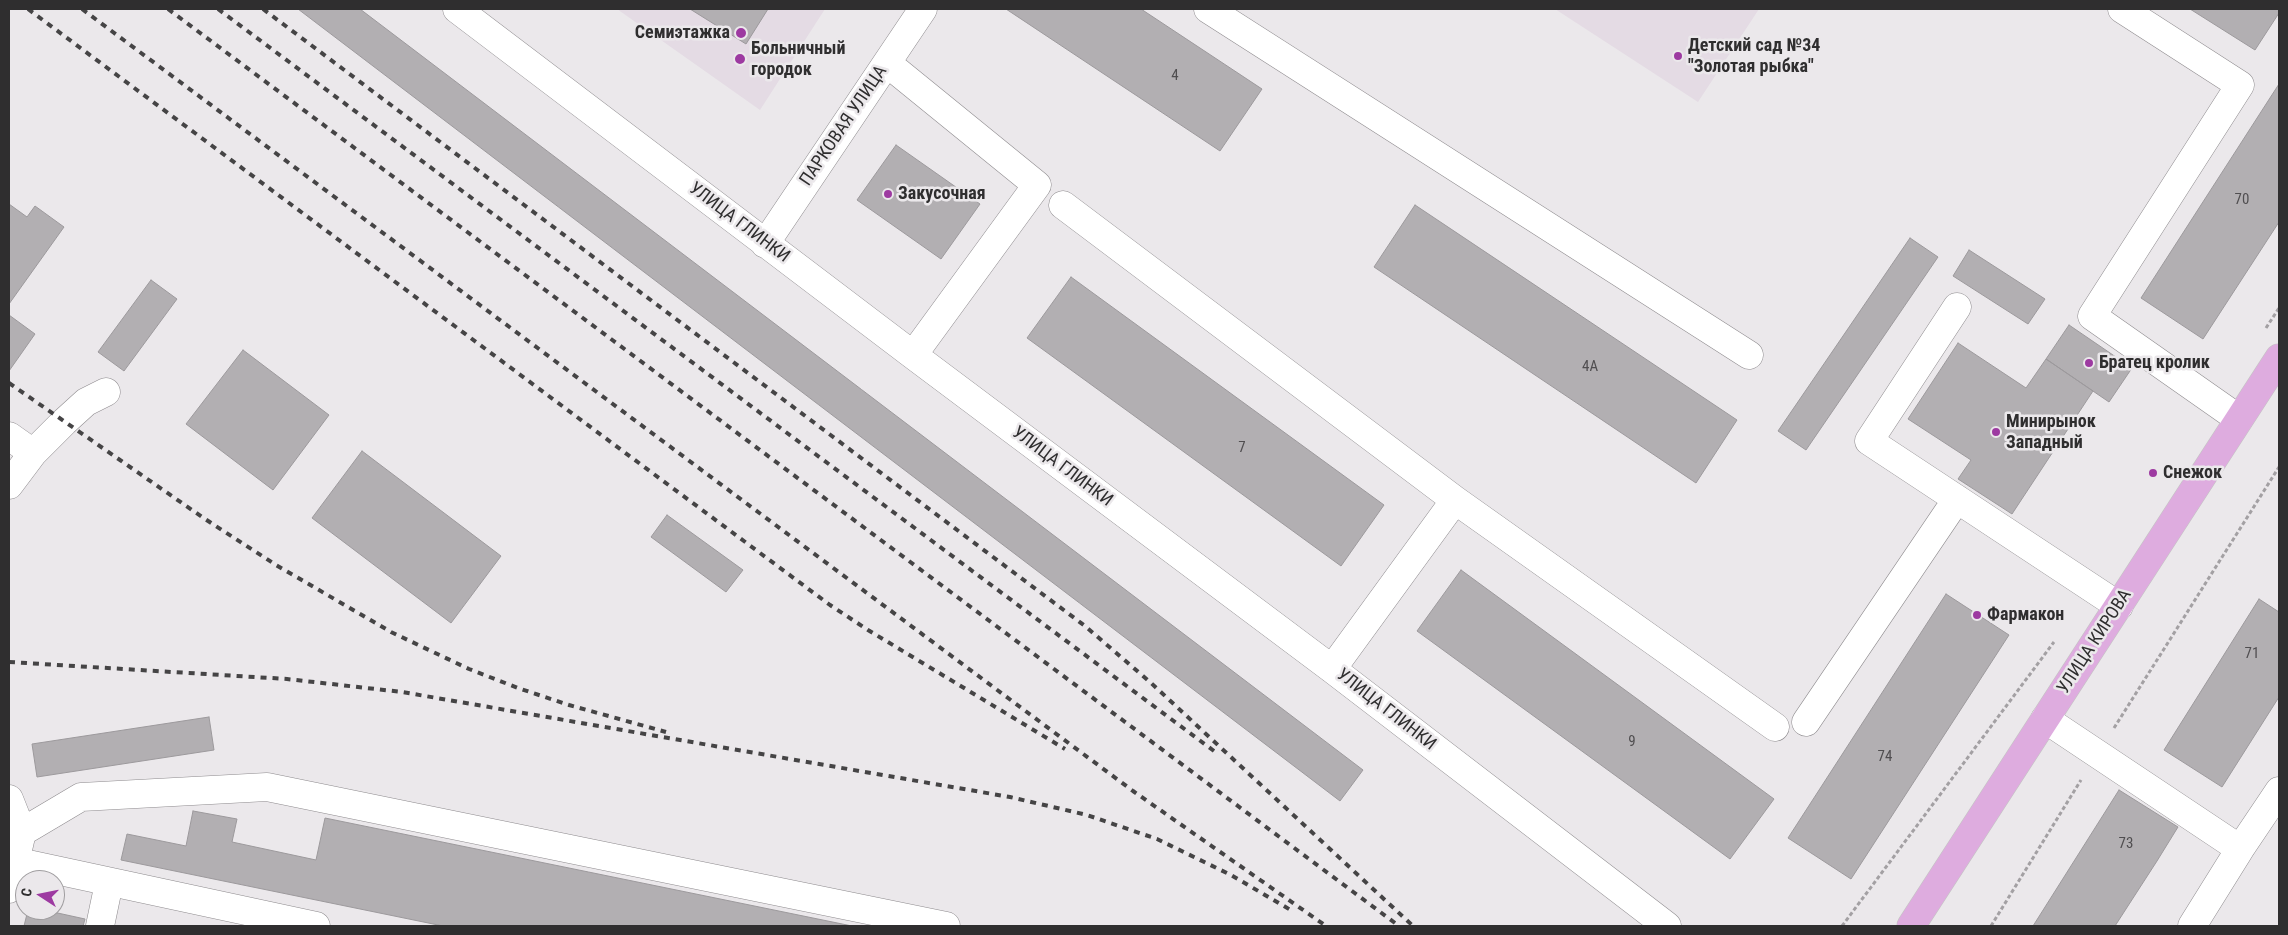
<!DOCTYPE html>
<html>
<head>
<meta charset="utf-8">
<style>
  body { margin:0 }
  #map { position:relative; width:2288px; height:935px; overflow:hidden; background:#ebe8eb; font-family:"Roboto Condensed",sans-serif }
  canvas { display:block }
  .frame { position:absolute; inset:0; border:10px solid #2f2e2f; pointer-events:none }
  .north { position:absolute; left:15px; top:870px; width:50px; height:50px; box-sizing:border-box; background:#ebe8eb; border:1px solid #a09ea0; border-radius:50%; rotate:281deg; font-size:14px; font-weight:700; line-height:20px; text-align:center; color:#2f2e2f }
  .north::after { content:''; display:block; margin:auto; width:18px; height:22px; background:#9d3aa1; clip-path:polygon(50% 0,100% 100%,50% 72%,0 100%) }
</style>
</head>
<body>
<div id="map">
<canvas width="2288" height="935"></canvas>
<div class="frame"></div>
<div class="north">С</div>
</div>
<script>
const context = document.querySelector('canvas').getContext('2d');
context.lineJoin = 'round';
function fill(path, color) {
  context.fillStyle = color;
  context.fill(path, 'evenodd');
}
function shape(rows) {
  const path = new Path2D();
  for (const r of rows) {
    path.moveTo(r[0], r[1]);
    for (let i = 2; i < r.length; i += 2) path.lineTo(r[i], r[i + 1]);
  }
  return path;
}
function stroke(path, color, width, dash) {
  context.strokeStyle = color;
  context.lineWidth = width;
  context.lineCap = dash ? 'butt' : 'round';
  context.setLineDash(dash || []);
  context.stroke(path);
}
function write(font, color, halo, rows, align = 'center') {
  context.font = font + ' "Roboto Condensed",sans-serif';
  context.lineWidth = 5;
  context.setLineDash([]);
  context.textBaseline = 'middle';
  context.strokeStyle = halo;
  context.fillStyle = color;
  for (const [text, x, y, turn = 0] of rows) {
    context.save();
    context.translate(x, y);
    context.rotate((+turn || 0) * Math.PI / 180);
    context.textAlign = isNaN(turn) ? turn : align;
    if (halo) context.strokeText(text, 0, 0);
    context.fillText(text, 0, 0);
    context.restore();
  }
}
const built = shape([
  [617,9,825,9,760,110],
  [1555,9,1759,9,1698,102]
]);
const building = shape([
  [298,9,360,9,1363,770,1340,801,298,9],
  [690,9,768,9,746,44,690,9],
  [1006,9,1141,9,1262,89,1220,151,1006,9],
  [2190,9,2279,9,2279,13,2255,50,2190,9],
  [2279,84,2279,222,2203,339,2141,298,2279,84],
  [896,145,980,204,941,259,857,200,896,145],
  [9,204,27,217,35,206,64,227,9,304,9,204],
  [1415,205,1737,420,1696,483,1374,267,1415,205],
  [1910,238,1938,257,1806,450,1778,431,1910,238],
  [1969,250,2045,299,2028,324,1953,276,1969,250],
  [1071,277,1384,505,1341,566,1027,338,1071,277],
  [151,280,177,299,124,371,98,352,151,280],
  [9,315,35,334,9,371,9,315],
  [2069,325,2132,368,2109,402,2046,359,2069,325],
  [1958,343,2026,388,2046,359,2093,391,2012,514,1958,479,1971,460,1908,419,1958,343],
  [243,350,329,415,273,490,186,424,243,350],
  [362,451,501,556,451,623,312,518,362,451],
  [667,515,743,570,726,592,651,537,667,515],
  [1461,570,1774,799,1730,859,1417,631,1461,570],
  [1946,594,2009,635,1851,879,1788,838,1946,594],
  [2259,599,2279,612,2279,697,2222,787,2164,750,2259,599],
  [209,717,214,750,37,777,32,744,209,717],
  [2119,790,2178,827,2157,861,2115,926,2033,926,2119,790],
  [193,811,237,819,232,842,316,860,325,818,852,926,443,926,121,860,127,834,186,846,193,811],
  [28,910,44,910,85,919,83,926,24,926,28,910]
]);
const path = shape([
  [2266,328,2279,308],
  [2114,728,2279,467],
  [1842,926,2054,642],
  [1991,926,2081,780]
]);
const minor = shape([
  [457,9,913,355,1332,669,1667,926],
  [1208,9,1749,355],
  [2122,9,2240,85,2092,316,2239,419],
  [887,63,1037,185,913,355],
  [1063,205,1455,500,1775,727],
  [765,244,923,9],
  [1957,307,1869,441,2119,606],
  [9,436,33,453],
  [9,485,33,453,64,422,86,402,106,392],
  [1332,669,1455,500],
  [2045,719,2240,849,2192,926],
  [1806,722,1957,499],
  [9,799,22,832],
  [2240,849,2279,791],
  [9,860,316,926],
  [9,889,22,832,81,797,267,787,946,926],
  [100,926,109,883]
]);
const major = shape([
  [1911,926,2279,358]
]);
const rail = shape([
  [28,9,830,605,868,630,1065,749],
  [82,9,1133,791,1326,926],
  [168,9,1399,926],
  [218,9,1218,754],
  [263,9,1085,626,1150,682,1413,926],
  [9,383,205,519,276,565,391,632,469,669,518,688,569,705,666,732],
  [9,662,287,679,402,692,1010,797,1087,815,1157,839,1231,875,1294,912]
]);
const markers = [
  [741,33,6,"#9d3aa1"],
  [1678,56,5,"#9d3aa1"],
  [740,59,6,"#9d3aa1"],
  [888,194,5,"#9d3aa1"],
  [2089,363,5,"#9d3aa1"],
  [1996,432,5,"#9d3aa1"],
  [2153,473,5,"#9d3aa1"],
  [1977,615,5,"#9d3aa1"]
];
const numberNames = [
  ["4",1175,76],
  ["70",2242,200],
  ["4А",1590,367],
  ["7",1242,448],
  ["71",2252,654],
  ["9",1632,742],
  ["74",1885,757],
  ["73",2126,844]
];
const poiNames = [
  ["Семиэтажка",730,33,"right"],
  ["Детский сад №34",1688,46],
  ["\"Золотая рыбка\"",1688,67],
  ["Больничный",751,49],
  ["городок",751,70],
  ["Закусочная",898,194],
  ["Братец кролик",2099,363],
  ["Минирынок",2006,422],
  ["Западный",2006,443],
  ["Снежок",2163,473],
  ["Фармакон",1987,615]
];
const streetNames = [
  ["ПАРКОВАЯ УЛИЦА",844,126,-56],
  ["УЛИЦА ГЛИНКИ",739,223,37],
  ["УЛИЦА ГЛИНКИ",1062,467,37],
  ["УЛИЦА КИРОВА",2095,642,-57],
  ["УЛИЦА ГЛИНКИ",1386,710,38]
];
fill(built, '#e4dbe4');
fill(building, '#b2afb2');
stroke(building, '#9c999c', 1);
stroke(minor, '#8e8b8e', 29);
stroke(major, '#c5c4c5', 29);
stroke(path, '#a3a0a3', 3, [4, 2.5]);
stroke(minor, '#fff', 28);
stroke(major, '#deacdf', 28);
stroke(rail, '#454445', 4, [6, 6]);
for (const [x, y, r, color] of markers) {
  const dot = new Path2D();
  dot.arc(x, y, r, 0, 2 * Math.PI);
  context.fillStyle = color;
  context.fill(dot);
  stroke(dot, '#ebe8eb', 2);
}
write('15px', '#504e50', null, numberNames);
write('bold 18px', '#2f2e2f', '#ebe8eb', poiNames, 'left');
write('18px', '#2f2e2f', '#ebe8eb', streetNames);
</script>
</body>
</html>
